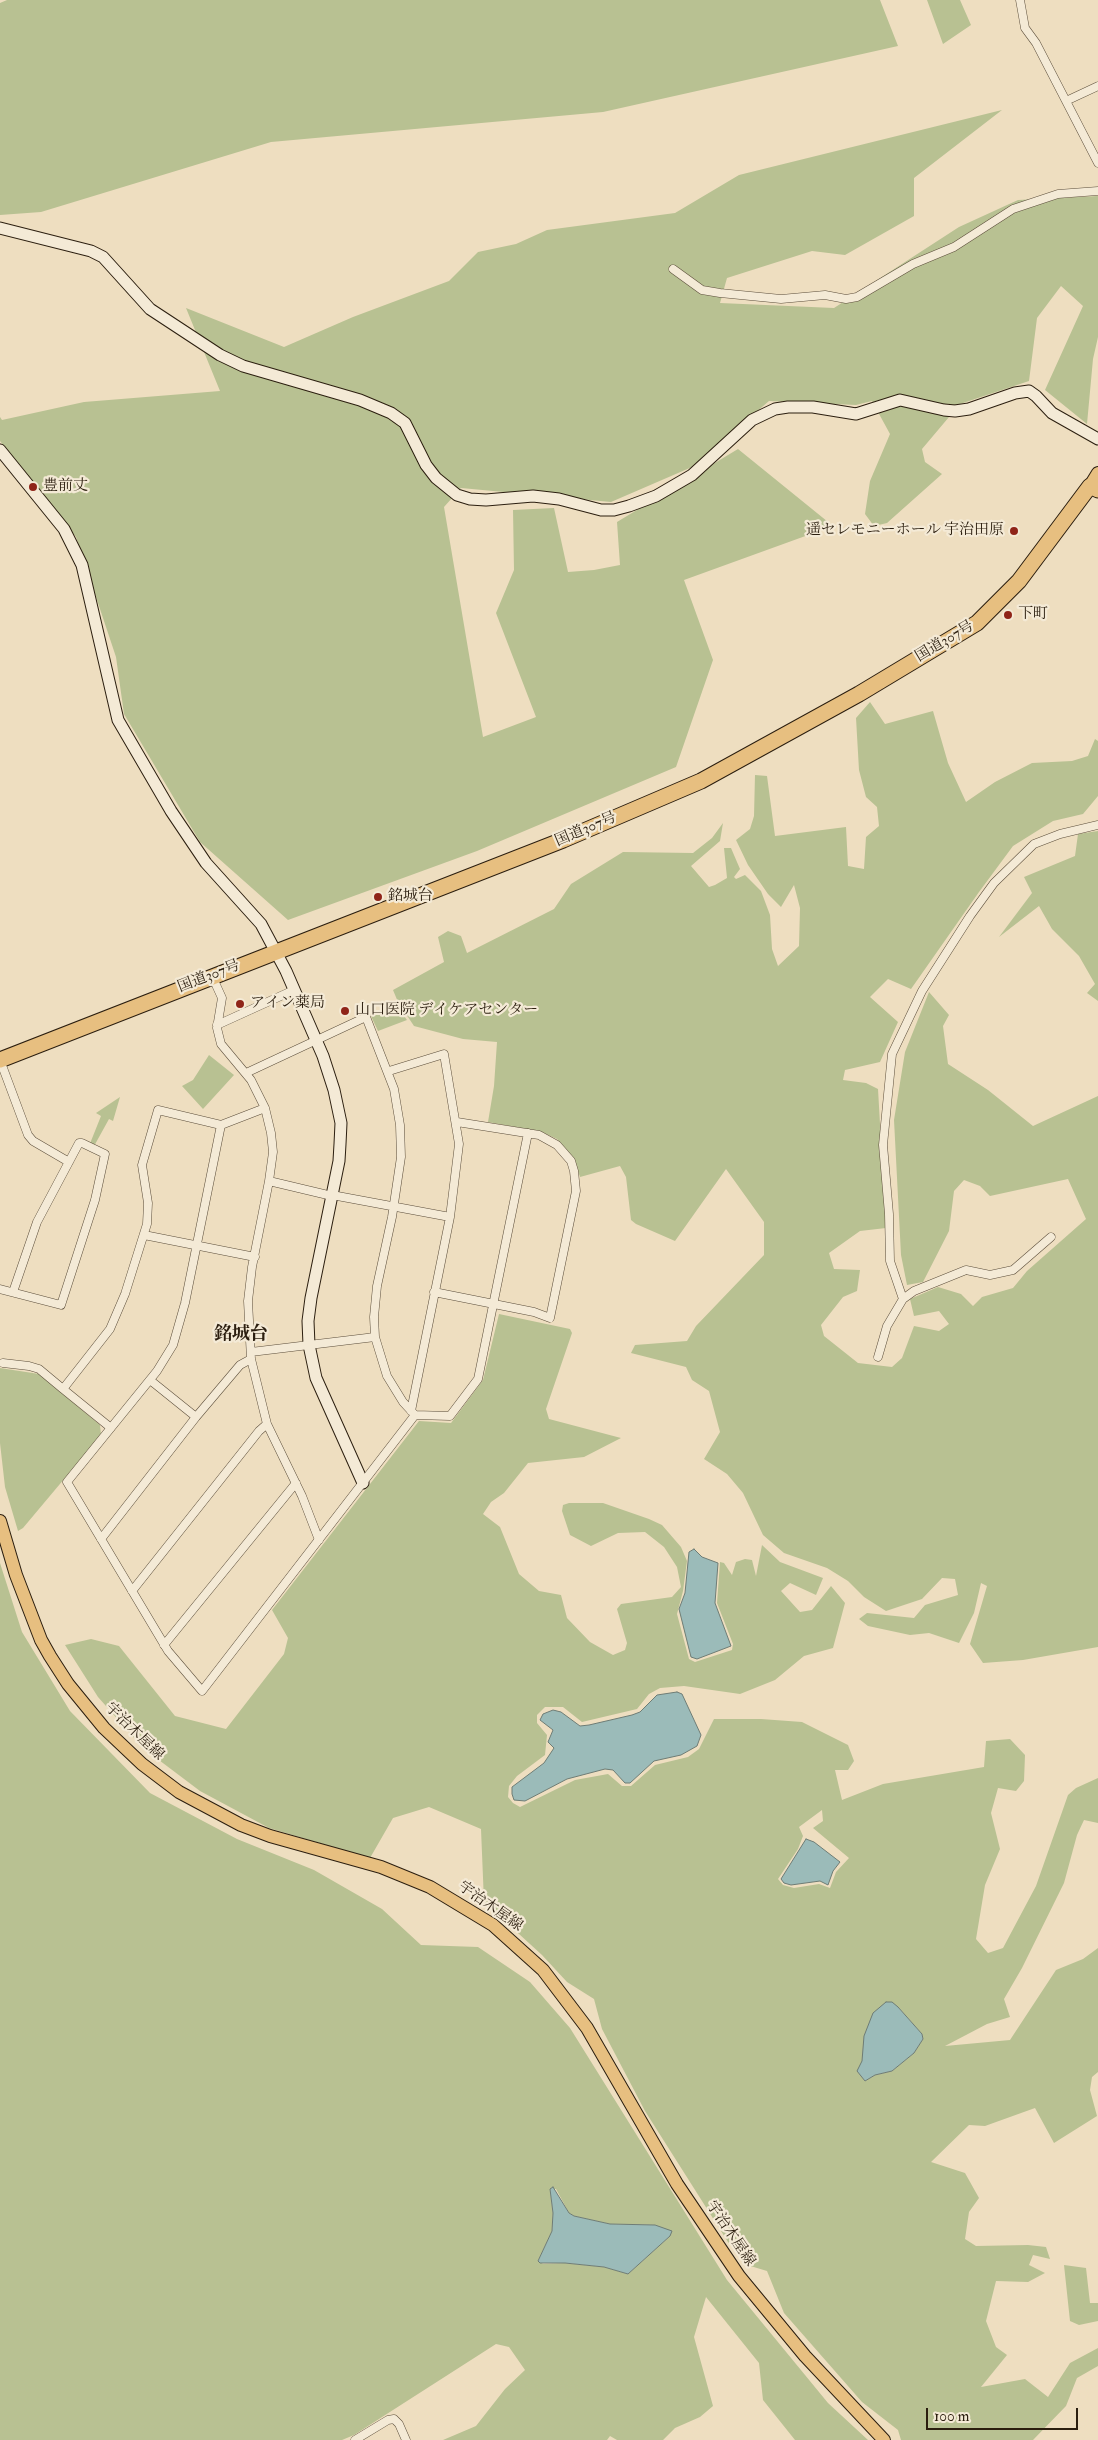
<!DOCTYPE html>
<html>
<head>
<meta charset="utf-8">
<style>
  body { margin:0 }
  #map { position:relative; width:1098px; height:2440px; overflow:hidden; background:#eedec0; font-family:"IM FELL Double Pica",serif }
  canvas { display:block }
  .scale { position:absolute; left:926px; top:2408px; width:152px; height:22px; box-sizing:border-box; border:2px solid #2b1e0f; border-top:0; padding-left:6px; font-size:15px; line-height:18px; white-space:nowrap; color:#2b1e0f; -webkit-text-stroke:4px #f4ead6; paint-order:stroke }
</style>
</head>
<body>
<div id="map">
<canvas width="1098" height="2440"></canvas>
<div class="scale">100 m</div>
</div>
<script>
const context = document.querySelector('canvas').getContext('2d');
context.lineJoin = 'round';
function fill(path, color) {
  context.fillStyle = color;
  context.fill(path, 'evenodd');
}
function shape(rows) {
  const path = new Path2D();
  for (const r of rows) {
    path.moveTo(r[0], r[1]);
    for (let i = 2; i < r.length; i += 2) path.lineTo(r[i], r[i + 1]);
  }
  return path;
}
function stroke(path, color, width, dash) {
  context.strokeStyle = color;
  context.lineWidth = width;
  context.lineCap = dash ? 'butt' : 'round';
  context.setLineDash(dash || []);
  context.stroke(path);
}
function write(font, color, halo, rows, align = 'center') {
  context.font = font + ' "IM FELL Double Pica","Noto Serif JP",serif';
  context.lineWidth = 4.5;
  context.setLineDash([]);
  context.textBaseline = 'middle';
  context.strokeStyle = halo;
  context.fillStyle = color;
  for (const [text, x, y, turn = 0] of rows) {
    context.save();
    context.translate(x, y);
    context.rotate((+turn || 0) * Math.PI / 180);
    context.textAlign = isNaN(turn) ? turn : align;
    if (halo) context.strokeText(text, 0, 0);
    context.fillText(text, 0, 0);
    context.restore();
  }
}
const green = shape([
  [7,0,880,0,898,46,603,112,271,142,41,212,0,215,0,3],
  [927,0,960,0,971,25,943,44],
  [1002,110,914,178,914,216,845,255,812,251,727,278,720,303,834,308,959,227,1018,200,1098,196,1098,337,1093,359,1087,424,1045,390,1083,306,1061,286,1037,318,1029,381,960,404,922,449,925,462,942,474,887,523,874,526,865,514,870,481,890,434,872,401,856,405,769,401,692,467,611,502,461,488,444,507,483,737,536,717,496,613,514,570,513,510,554,508,568,572,594,570,620,565,617,522,738,449,833,526,684,580,713,660,676,767,477,851,288,920,200,842,124,714,116,657,76,537,0,441,0,417,2,420,84,402,220,391,186,308,284,347,353,317,449,281,478,252,516,244,547,230,675,213,739,175],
  [870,702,885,724,933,711,948,763,966,802,995,782,1032,763,1072,761,1088,756,1095,739,1098,741,1098,796,1083,814,1053,821,1013,846,979,892,911,989,888,979,870,997,898,1022,880,1062,845,1070,843,1080,866,1083,878,1089,886,1228,860,1231,829,1253,834,1269,860,1270,857,1291,843,1297,821,1325,824,1336,858,1363,892,1367,902,1358,914,1326,939,1331,949,1324,939,1311,914,1316,910,1299,938,1287,961,1294,973,1306,982,1297,1013,1288,1027,1271,1086,1219,1068,1179,990,1196,980,1186,964,1180,954,1191,949,1231,923,1282,907,1285,901,1255,894,1120,905,1052,929,992,949,1015,943,1026,948,1064,988,1090,1033,1126,1098,1096,1098,1647,1023,1660,983,1663,970,1644,987,1586,981,1583,974,1613,959,1643,929,1633,910,1635,868,1626,859,1619,867,1613,914,1618,925,1605,958,1595,955,1579,942,1578,922,1599,886,1611,864,1597,848,1581,827,1568,784,1553,763,1535,743,1493,727,1474,704,1459,720,1432,709,1391,692,1380,686,1367,631,1353,635,1345,687,1341,696,1326,764,1255,764,1222,726,1169,675,1241,636,1224,631,1220,626,1177,620,1166,580,1177,574,1159,557,1139,542,1132,488,1122,494,1086,497,1042,463,1039,414,1026,398,1002,393,990,444,962,438,937,448,931,461,936,467,953,554,909,571,884,623,852,693,853,712,838,723,823,720,841,691,866,709,887,715,885,727,878,724,848,731,848,740,869,734,877,736,879,745,875,761,891,770,915,772,949,778,966,799,946,800,908,794,885,781,907,768,894,748,865,736,840,750,829,754,816,755,775,767,776,775,836,846,827,848,866,864,869,866,837,879,826,877,807,866,797,859,770,856,718],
  [1098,831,1098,1001,1087,993,1095,984,1079,956,1052,929,1039,906,999,937,1032,893,1024,877,1075,856,1078,834],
  [389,1010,401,1012,407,1020,378,1031,370,1014],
  [209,1055,234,1075,203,1109,182,1086,193,1080],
  [120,1097,113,1121,109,1119,93,1148,89,1146,101,1116,96,1113],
  [499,1314,570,1329,572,1333,546,1409,549,1419,621,1438,584,1457,528,1463,504,1493,491,1502,483,1514,500,1527,519,1574,539,1591,561,1595,567,1618,590,1642,613,1655,625,1650,627,1643,617,1609,621,1604,672,1597,681,1587,677,1567,664,1547,645,1532,618,1533,591,1546,570,1535,562,1511,563,1505,569,1503,603,1503,649,1519,662,1525,681,1547,687,1561,683,1591,677,1614,689,1659,695,1662,732,1650,733,1644,717,1603,720,1562,724,1563,732,1575,736,1562,745,1559,752,1560,756,1576,762,1545,780,1562,823,1578,816,1595,790,1583,781,1591,800,1612,812,1610,831,1586,845,1603,833,1648,804,1656,775,1680,740,1694,684,1686,660,1688,649,1694,637,1709,582,1722,563,1707,545,1707,537,1715,537,1723,547,1735,545,1755,517,1776,509,1786,508,1797,513,1803,520,1807,575,1780,608,1774,622,1786,631,1786,655,1765,688,1757,699,1749,714,1719,761,1719,802,1722,848,1745,854,1761,848,1770,835,1770,842,1800,883,1784,984,1767,986,1741,1010,1739,1025,1755,1024,1781,1016,1791,998,1788,991,1813,1000,1849,985,1885,976,1939,988,1953,1003,1948,1036,1886,1068,1795,1076,1788,1098,1778,1098,1823,1084,1820,1077,1835,1064,1883,1022,1968,1004,1999,1010,2017,987,2024,945,2046,1010,2040,1056,1970,1083,1959,1098,1948,1098,2072,1092,2077,1090,2090,1097,2116,1054,2143,1035,2108,985,2126,969,2125,931,2162,965,2173,979,2198,969,2212,965,2239,976,2246,1028,2245,1046,2247,1050,2259,1033,2255,1029,2265,1045,2273,1028,2282,996,2281,986,2321,996,2347,1007,2355,981,2387,1025,2379,1048,2397,1070,2363,1098,2348,1098,2366,1077,2378,1066,2406,1033,2440,901,2440,898,2430,862,2402,784,2313,767,2271,747,2265,728,2242,645,2111,602,2029,594,1999,567,1982,542,1955,484,1902,481,1829,429,1807,393,1818,370,1858,269,1828,200,1791,143,1748,98,1697,65,1645,91,1639,119,1646,175,1716,226,1729,284,1654,288,1638,272,1610,419,1421,451,1423,483,1380],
  [822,1810,823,1821,813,1828,849,1858,836,1872,830,1888,819,1884,794,1888,783,1885,778,1879,798,1849,803,1836,799,1827],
  [898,2007,922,2034,923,2039,914,2053,892,2071,875,2075,865,2081,858,2071],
  [0,1368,39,1374,100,1425,101,1435,23,1528,18,1531,5,1487,0,1443],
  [0,1563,22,1632,70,1711,150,1793,237,1839,314,1870,382,1909,421,1945,478,1947,530,1982,570,2028,727,2280,828,2403,868,2440,795,2440,763,2400,759,2363,706,2297,694,2337,713,2406,700,2417,675,2428,663,2440,617,2440,610,2436,607,2440,443,2440,476,2426,505,2389,525,2370,509,2347,496,2344,354,2435,342,2440,0,2440],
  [550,2189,556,2189,569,2213,574,2216,610,2224,655,2225,670,2236,628,2274,604,2267,565,2263,543,2264,538,2261,552,2231,553,2213],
  [1064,2265,1086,2268,1090,2303,1098,2303,1098,2321,1079,2325,1070,2321]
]);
const water = shape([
  [694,1549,702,1557,718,1563,715,1603,731,1646,697,1659,691,1657,679,1609,685,1593,689,1552,694,1549],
  [677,1692,682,1694,701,1735,697,1746,681,1755,654,1761,630,1783,625,1783,613,1770,605,1769,567,1779,525,1801,514,1800,512,1794,512,1787,544,1763,554,1748,548,1742,553,1730,540,1720,543,1714,553,1710,561,1712,580,1726,589,1725,632,1715,640,1712,657,1695,677,1692],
  [806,1839,814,1842,840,1862,833,1871,828,1885,820,1881,791,1885,784,1883,781,1879,806,1839],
  [886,2002,892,2002,898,2007,922,2034,923,2039,914,2053,892,2071,875,2075,865,2081,857,2071,862,2061,864,2036,873,2013,886,2002],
  [553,2187,569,2213,574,2216,610,2224,655,2225,672,2231,670,2236,628,2274,604,2267,565,2263,540,2263,538,2261,552,2231,553,2213,550,2189,553,2187]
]);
const street = shape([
  [1020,0,1025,28,1036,43,1098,163],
  [1066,101,1098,86],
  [673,269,702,290,720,293,781,299,825,295,846,299,857,297,913,264,954,247,1013,209,1058,194,1098,191],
  [212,976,222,998,217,1028,221,1044,251,1080,265,1108,271,1133,273,1152,269,1181,252,1267,248,1301,251,1359,267,1424,302,1496,319,1540],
  [217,1025,294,990],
  [0,1060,28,1135,33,1141,69,1162],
  [389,1071,444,1054,459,1144,450,1217,411,1411],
  [246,1073,366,1017,394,1089,400,1125,401,1157,392,1217,377,1286,374,1317,375,1337,387,1376,403,1402,415,1415,450,1416,478,1379,528,1133],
  [221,1125,185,1303,173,1345,157,1371,67,1482,168,1651,202,1691,415,1415],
  [269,1181,332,1196],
  [332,1195,450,1217],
  [144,1235,255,1257],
  [0,1289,61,1305,95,1200,105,1154,82,1143,79,1143,37,1222,13,1292],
  [434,1292,534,1312,550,1318,576,1191,574,1171,571,1161,557,1145,539,1135,457,1122],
  [903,1299,914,1291,966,1270,990,1275,1013,1270,1051,1237],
  [251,1352,375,1337],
  [878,1357,887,1326,903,1299,890,1261,889,1214,883,1145,892,1054,922,991,970,916,994,883,1034,844,1060,834,1098,825],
  [3,1363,29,1366,39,1369,63,1389],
  [150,1380,196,1417],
  [111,1428,63,1389,110,1329,125,1294,147,1224,148,1203,142,1165,158,1110,221,1125,265,1108],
  [101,1539,196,1417,240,1365,251,1359],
  [132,1591,259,1431,267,1424],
  [164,1645,296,1483],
  [355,2440,388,2420,394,2419,399,2424,406,2440]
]);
const secondary = shape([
  [0,228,91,251,103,257,150,309,220,355,243,366,360,400,391,413,405,423,426,465,436,478,457,495,470,499,486,500,533,496,559,499,601,510,614,510,629,506,656,496,692,475,752,420,775,409,788,407,813,407,856,414,900,400,944,410,955,411,969,409,1015,393,1029,391,1036,396,1052,413,1098,439],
  [0,450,64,529,82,565,118,720,171,811,206,863,261,924,286,971,323,1056,334,1090,341,1123,340,1144,339,1161,311,1298,308,1321,309,1345,316,1378,363,1483]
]);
const primary = shape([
  [1090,486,1098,473],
  [0,1521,16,1575,41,1640,50,1656,68,1684,104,1728,142,1764,179,1792,241,1825,270,1836,381,1867,430,1887,493,1925,543,1970,587,2028,677,2184,739,2276,805,2356,884,2440]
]);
const highway = shape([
  [0,1060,563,840,701,781,859,694,977,623,1019,581,1090,486,1098,490]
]);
const markers = [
  [33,487,5,"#8f2418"],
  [1014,531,5,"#8f2418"],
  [1008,615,5,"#8f2418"],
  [378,897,5,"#8f2418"],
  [240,1004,5,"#8f2418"],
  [345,1011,5,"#8f2418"]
];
const poiNames = [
  ["豊前丈",43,487],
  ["遥セレモニーホール 宇治田原",1004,531,"right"],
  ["下町",1018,615],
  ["銘城台",388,897],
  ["アイン薬局",250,1004],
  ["山口医院 デイケアセンター",355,1011]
];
const streetNames = [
  ["国道307号",945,642,-31],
  ["国道307号",586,830,-23],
  ["国道307号",209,977,-21],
  ["宇治木屋線",134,1732,44],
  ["宇治木屋線",490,1907,35],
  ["宇治木屋線",730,2234,56]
];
const quarterNames = [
  ["銘城台",241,1335]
];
fill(green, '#b8c192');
fill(water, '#9bbbb9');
stroke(water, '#6e7c75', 1);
stroke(street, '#5c4e3b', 9);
stroke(secondary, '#2b1e0f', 13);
stroke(primary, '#2b1e0f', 14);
stroke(highway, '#2b1e0f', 17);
stroke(street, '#f4ead6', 8);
stroke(secondary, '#f4ead6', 11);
stroke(primary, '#e7bf80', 12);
stroke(highway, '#e7bf80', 15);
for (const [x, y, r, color] of markers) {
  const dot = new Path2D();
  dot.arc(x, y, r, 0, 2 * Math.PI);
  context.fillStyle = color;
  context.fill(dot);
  stroke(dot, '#f4ead6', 2);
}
write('15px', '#2b1e0f', '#f4ead6', poiNames, 'left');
write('15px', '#2b1e0f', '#f4ead6', streetNames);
write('bold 18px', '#2b1e0f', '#f4ead6', quarterNames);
</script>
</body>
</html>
